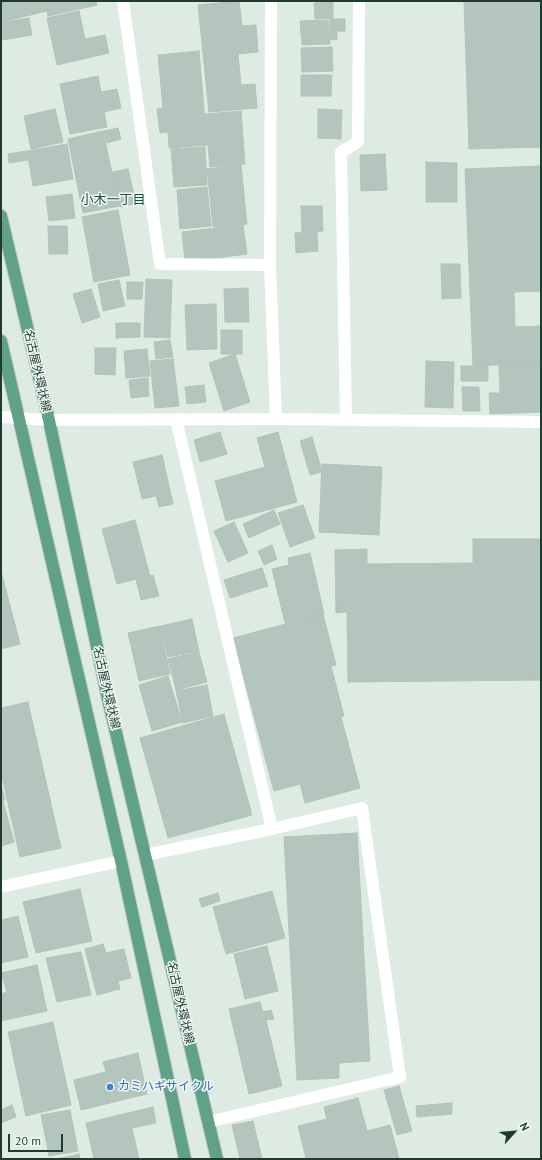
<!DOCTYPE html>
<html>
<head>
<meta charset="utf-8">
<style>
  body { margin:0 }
  #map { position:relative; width:542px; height:1160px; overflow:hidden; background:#deebe3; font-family:"PT Sans",sans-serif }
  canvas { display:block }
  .frame { position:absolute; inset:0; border:2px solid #1f3b2f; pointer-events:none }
  .north { position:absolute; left:494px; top:1112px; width:40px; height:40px; -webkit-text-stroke:3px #eff7f2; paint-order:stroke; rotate:63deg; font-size:11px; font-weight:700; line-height:16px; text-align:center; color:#1f3b2f }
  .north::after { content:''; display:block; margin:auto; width:14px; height:18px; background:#1f3b2f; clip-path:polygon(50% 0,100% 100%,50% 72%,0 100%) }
  .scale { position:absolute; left:8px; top:1134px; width:55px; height:18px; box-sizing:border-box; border:2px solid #1f3b2f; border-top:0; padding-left:5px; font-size:12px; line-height:14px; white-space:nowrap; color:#1f3b2f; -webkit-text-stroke:3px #eff7f2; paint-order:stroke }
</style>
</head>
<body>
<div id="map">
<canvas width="542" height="1160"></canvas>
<div class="frame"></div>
<div class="north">N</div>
<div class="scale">20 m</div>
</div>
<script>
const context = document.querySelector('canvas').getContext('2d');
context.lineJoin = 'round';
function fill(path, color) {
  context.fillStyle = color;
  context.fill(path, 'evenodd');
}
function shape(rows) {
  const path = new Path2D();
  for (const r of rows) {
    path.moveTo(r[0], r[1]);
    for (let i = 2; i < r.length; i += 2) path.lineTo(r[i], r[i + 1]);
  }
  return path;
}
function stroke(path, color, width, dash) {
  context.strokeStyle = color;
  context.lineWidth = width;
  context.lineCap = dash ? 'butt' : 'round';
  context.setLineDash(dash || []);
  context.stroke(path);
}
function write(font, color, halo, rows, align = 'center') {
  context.font = font + ' "PT Sans","Noto Sans JP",sans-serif';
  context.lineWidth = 3;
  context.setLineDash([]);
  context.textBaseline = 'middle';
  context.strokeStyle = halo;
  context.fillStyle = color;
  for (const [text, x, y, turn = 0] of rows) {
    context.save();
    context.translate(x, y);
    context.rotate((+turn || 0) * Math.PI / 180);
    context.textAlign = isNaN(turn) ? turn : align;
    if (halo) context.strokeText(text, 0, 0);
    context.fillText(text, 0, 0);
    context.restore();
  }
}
const building = shape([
  [1,1,96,1,97,5,48,16,47,11,2,22,1,1],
  [239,1,242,26,256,25,258,52,238,54,241,85,255,84,257,108,209,112,198,5,239,1],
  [464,1,541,1,541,147,469,149,464,1],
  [333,2,333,18,315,19,314,3,333,2],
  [79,11,85,39,105,35,109,53,57,65,47,18,79,11],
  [29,18,32,35,2,40,1,23,29,18],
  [330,19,345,19,345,31,337,31,337,40,330,39,330,19],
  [328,20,330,44,302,45,300,21,328,20],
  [332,47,333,71,302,72,301,48,332,47],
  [199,51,207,145,169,148,168,132,160,133,157,109,163,108,158,55,199,51],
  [301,75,332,75,331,96,301,96,301,75],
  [98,76,101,92,117,89,121,108,104,112,107,127,70,134,60,84,98,76],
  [55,109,63,142,31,149,24,116,55,109],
  [318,109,342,110,341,139,318,138,318,109],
  [241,111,245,164,210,167,205,114,241,111],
  [118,128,121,139,107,143,104,131,118,128],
  [103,131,119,206,83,213,68,139,103,131],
  [67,144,73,179,33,186,27,151,67,144],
  [205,147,207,185,174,187,171,149,205,147],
  [26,151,28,160,9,163,8,154,26,151],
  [385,154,387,190,361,191,360,155,385,154],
  [426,162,457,163,457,202,426,202,426,162],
  [241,165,247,224,213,227,207,169,241,165],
  [541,166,541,291,514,292,515,327,541,326,541,363,473,366,465,169,541,166],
  [128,169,136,203,120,207,112,172,128,169],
  [207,187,211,226,180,229,177,190,207,187],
  [72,194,75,218,49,221,46,197,72,194],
  [301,206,322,206,323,231,302,232,301,206],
  [118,210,130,275,94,282,82,217,118,210],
  [243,225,247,254,185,262,182,232,243,225],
  [48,226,67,226,68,254,49,254,48,226],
  [317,232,318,251,296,253,295,233,317,232],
  [441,264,460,264,461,298,442,299,441,264],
  [146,279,172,280,170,338,144,337,146,279],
  [119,280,125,306,103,311,98,284,119,280],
  [127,282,143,282,142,299,127,299,127,282],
  [248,288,249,322,225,322,224,289,248,288],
  [91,289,100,317,82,323,73,294,91,289],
  [216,304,217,349,187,350,185,305,216,304],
  [116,323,140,323,140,337,116,338,116,323],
  [221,330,242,330,242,354,221,354,221,330],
  [170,340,173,357,156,359,154,342,170,340],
  [95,348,116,348,115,375,95,374,95,348],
  [147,349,150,376,126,378,124,351,147,349],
  [235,354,250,402,224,411,209,363,235,354],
  [173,359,179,406,155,408,150,361,173,359],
  [426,361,454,362,453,408,425,407,426,361],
  [541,363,541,412,490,414,489,393,500,393,499,365,541,363],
  [461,366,488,366,488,381,461,381,461,366],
  [148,378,149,396,131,398,129,380,148,378],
  [204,385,206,402,187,404,185,387,204,385],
  [462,387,479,387,480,411,463,411,462,387],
  [220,432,227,454,200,462,194,440,220,432],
  [278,432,297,502,226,521,215,481,265,467,257,438,278,432],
  [312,437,322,472,310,475,300,441,312,437],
  [162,455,173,504,159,507,156,496,142,499,133,462,162,455],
  [322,464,382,467,379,535,319,532,322,464],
  [303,505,315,538,290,547,278,513,303,505],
  [274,510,280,524,249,538,243,524,274,510],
  [135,520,150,576,153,575,159,596,141,600,136,579,117,584,102,529,135,520],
  [234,522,248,553,228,562,214,531,234,522],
  [473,539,541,539,541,680,348,682,347,612,336,613,335,550,367,549,367,564,473,563,473,539],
  [272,545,277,559,264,565,258,551,272,545],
  [310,553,324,614,285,623,272,569,289,565,288,558,310,553],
  [262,568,268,586,230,598,224,580,262,568],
  [1,571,20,644,1,649,1,571],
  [323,614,336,665,331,666,344,716,341,717,360,788,305,803,300,784,274,791,233,638,323,614],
  [192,619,199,651,168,657,161,626,192,619],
  [160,626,170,674,139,681,128,633,160,626],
  [199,652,207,682,176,690,168,659,199,652],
  [168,676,182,722,152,731,139,685,168,676],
  [207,685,213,716,183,723,176,691,207,685],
  [28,702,61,848,20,857,1,772,1,708,28,702],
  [224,714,252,815,168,838,140,738,224,714],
  [1,785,5,800,1,801,1,785],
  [3,801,14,842,1,846,1,802,3,801],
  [357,833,370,1061,339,1063,339,1078,297,1080,284,837,357,833],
  [80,889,92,941,36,953,23,902,80,889],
  [272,891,285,938,226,954,213,907,272,891],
  [218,893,220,901,202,907,199,899,218,893],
  [18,916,28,957,1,963,1,920,18,916],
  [103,944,106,953,124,949,131,978,118,981,120,989,97,995,85,949,103,944],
  [267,946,278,991,245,999,234,954,267,946],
  [81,952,91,995,57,1002,46,958,81,952],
  [37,965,47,1011,1,1021,1,994,7,992,1,973,37,965],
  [260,1002,263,1012,271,1010,274,1019,266,1020,282,1086,249,1094,229,1009,260,1002],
  [53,1022,71,1105,26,1116,8,1032,53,1022],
  [138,1053,147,1094,81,1110,74,1080,106,1072,103,1062,138,1053],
  [399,1086,412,1131,397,1135,384,1090,399,1086],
  [358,1098,367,1131,390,1125,399,1159,303,1159,306,1158,298,1126,327,1119,324,1107,358,1098],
  [452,1103,452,1114,417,1117,416,1106,452,1103],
  [12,1105,16,1117,1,1123,1,1110,12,1105],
  [153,1107,156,1123,132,1128,139,1159,94,1159,86,1123,153,1107],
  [70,1110,78,1151,49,1156,41,1115,70,1110],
  [253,1121,262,1159,240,1159,232,1125,253,1121],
  [79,1154,80,1159,57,1159,79,1154]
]);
const minor = shape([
  [123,1,160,264,270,265],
  [271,1,270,265,276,419],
  [1,417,49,420,276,419,541,422],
  [176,419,272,829],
  [346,419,341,152,358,142,359,1],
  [145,855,272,829,362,808,400,1077,208,1122],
  [1,887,121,861]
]);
const major = shape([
  [1,216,49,420,108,699,217,1159],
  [1,341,121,861,185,1159]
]);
const markers = [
  [110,1087,4,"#3f7fe0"]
];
const streetNames = [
  ["名古屋外環状線",37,371,77],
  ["名古屋外環状線",106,688,77],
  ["名古屋外環状線",180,1003,77]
];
const shopNames = [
  ["カミハギサイクル",118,1087]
];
const neighbourhoodNames = [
  ["小木一丁目",113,200]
];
fill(building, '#b3c5bc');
stroke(building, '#b0c4b9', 1);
stroke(major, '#c0c8c5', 14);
stroke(minor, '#fff', 12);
stroke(major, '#60a288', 12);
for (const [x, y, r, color] of markers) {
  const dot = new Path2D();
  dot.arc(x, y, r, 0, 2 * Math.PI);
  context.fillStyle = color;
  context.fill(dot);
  stroke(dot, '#eff7f2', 1.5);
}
write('12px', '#1f3b2f', '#eff7f2', streetNames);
write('12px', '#366cbe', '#eff7f2', shopNames, 'left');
write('13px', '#1a4e3a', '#eff7f2', neighbourhoodNames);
</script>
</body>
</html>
